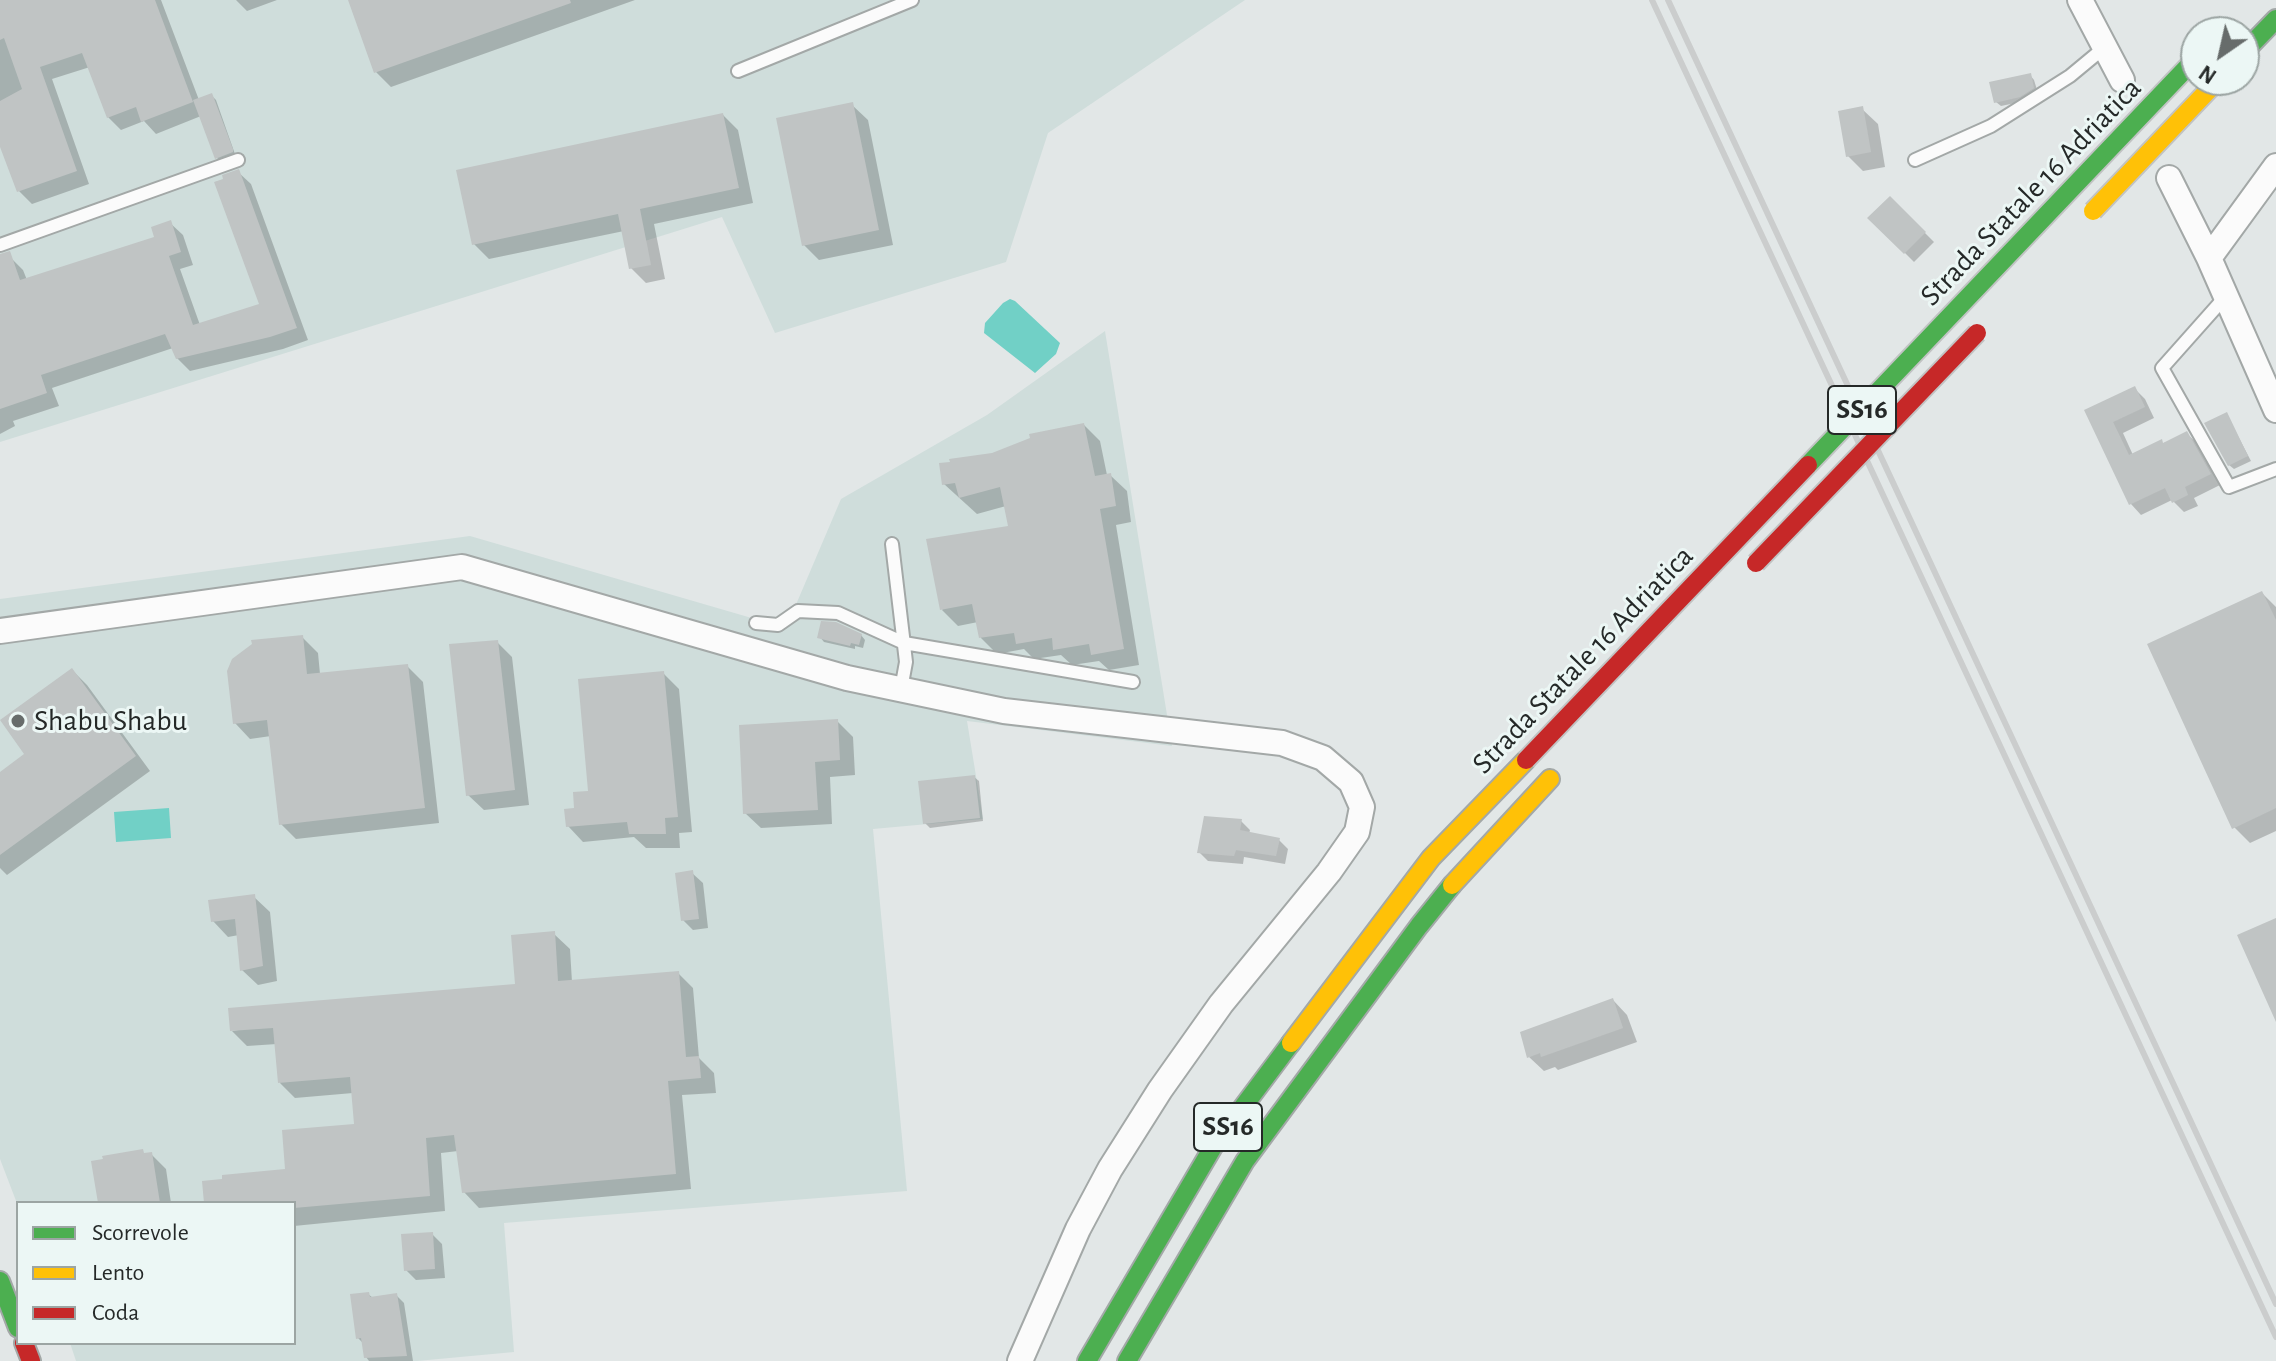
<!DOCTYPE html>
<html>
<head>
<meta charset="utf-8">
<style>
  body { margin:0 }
  #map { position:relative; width:2276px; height:1361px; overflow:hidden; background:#e2e7e7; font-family:"Alegreya Sans",sans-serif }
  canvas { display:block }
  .legend { position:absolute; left:16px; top:1201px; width:280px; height:144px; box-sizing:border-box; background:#ecf7f5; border:2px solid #9ca5a3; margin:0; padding:10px 14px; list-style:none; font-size:24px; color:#252928 }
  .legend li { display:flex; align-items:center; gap:16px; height:40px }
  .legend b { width:40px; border:2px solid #9ca5a3 }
  .north { position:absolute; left:2180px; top:16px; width:80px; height:80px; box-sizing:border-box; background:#ecf7f5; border:2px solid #9ca5a3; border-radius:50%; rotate:214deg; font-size:22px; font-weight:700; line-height:32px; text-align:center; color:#252928 }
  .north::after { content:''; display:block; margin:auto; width:28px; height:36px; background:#676c6b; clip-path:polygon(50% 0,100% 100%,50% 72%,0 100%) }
</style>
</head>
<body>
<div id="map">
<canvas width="2276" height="1361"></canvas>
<ul class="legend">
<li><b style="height:10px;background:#4caf50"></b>Scorrevole</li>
<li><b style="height:10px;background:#ffc107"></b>Lento</li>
<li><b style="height:10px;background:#c62828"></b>Coda</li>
</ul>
<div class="north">N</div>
</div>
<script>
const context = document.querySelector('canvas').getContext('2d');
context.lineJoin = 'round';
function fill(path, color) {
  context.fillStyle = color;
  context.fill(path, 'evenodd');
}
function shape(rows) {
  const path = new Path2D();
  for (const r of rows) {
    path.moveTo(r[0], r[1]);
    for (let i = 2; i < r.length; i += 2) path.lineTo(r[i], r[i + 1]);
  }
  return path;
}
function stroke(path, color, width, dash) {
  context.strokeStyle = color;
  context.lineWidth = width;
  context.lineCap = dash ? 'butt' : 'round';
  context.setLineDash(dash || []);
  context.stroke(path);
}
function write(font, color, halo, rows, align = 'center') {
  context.font = font + ' "Alegreya Sans",sans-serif';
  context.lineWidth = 6;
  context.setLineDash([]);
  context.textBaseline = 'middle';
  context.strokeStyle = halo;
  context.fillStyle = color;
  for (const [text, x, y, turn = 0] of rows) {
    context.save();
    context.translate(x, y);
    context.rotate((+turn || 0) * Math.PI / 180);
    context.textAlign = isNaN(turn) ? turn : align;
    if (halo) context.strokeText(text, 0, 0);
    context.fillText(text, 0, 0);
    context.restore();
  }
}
const built = shape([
  [0,0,1245,0,1048,133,1006,262,775,333,722,217,0,442],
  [1105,331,1172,746,967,721,983,819,873,829,907,1191,504,1223,514,1352,417,1361,76,1361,70,1343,294,1343,294,1203,18,1203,18,1206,0,1159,0,599,470,536,786,628,841,499,987,415]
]);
const water = shape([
  [1010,299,1015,301,1060,343,1056,354,1035,373,984,333,985,323,1003,303],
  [169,808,171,838,116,842,114,812]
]);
const shadow = shape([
  [7,0,161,0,199,100,212,96,216,100,236,157,221,162,217,158,201,116,156,134,144,121,121,130,108,117,90,67,52,79,89,184,32,204,19,191,0,141,0,3],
  [236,0,277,0,247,11],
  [350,0,635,0,391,87,376,72],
  [2030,75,2034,80,2038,93,2025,101,2001,106,1996,102],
  [852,105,868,120,893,245,819,260,804,245],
  [1862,109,1878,124,1885,167,1863,171,1848,156],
  [723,115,738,130,753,203,654,224,665,279,646,283,631,268,624,231,489,259,474,244],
  [238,172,251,184,308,340,283,349,190,371,177,358,173,348,52,388,59,406,13,421,15,426,0,434,0,261,10,257,23,270,27,280,156,238,170,223,183,235,193,265,180,269,200,325,262,306],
  [1890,198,1934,242,1914,262,1870,218],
  [2134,388,2145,399,2154,418,2123,433,2133,455,2187,434,2198,444,2220,485,2194,498,2198,506,2184,512,2172,500,2141,515,2131,504,2087,411],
  [2227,415,2251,461,2234,469,2229,465],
  [1084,425,1100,441,1107,475,1110,475,1127,491,1131,522,1116,525,1139,665,1109,670,1099,661,1072,665,1061,655,1034,659,1024,649,997,654,981,638,978,622,958,626,942,610,1010,527,1006,506,977,514,944,484,992,455],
  [2262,593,2276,607,2276,831,2250,843,2234,827],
  [861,635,865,640,863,648,855,646,855,649,824,642,820,637],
  [302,637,318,653,320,674,407,666,423,682,439,823,296,839,281,824,271,736,250,739,235,723],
  [497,642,512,657,529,805,484,810,468,795],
  [72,670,87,685,150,771,7,875,0,868,0,774,26,755],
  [664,674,679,689,692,832,679,833,680,848,646,848,634,837,583,842,568,826],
  [837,721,853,737,855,775,830,777,832,824,761,828,745,813],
  [974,777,979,781,983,821,930,828,925,823],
  [1241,821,1250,830,1249,834,1279,840,1288,849,1285,864,1244,857,1243,864,1208,861,1199,852],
  [692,873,703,883,708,928,693,930,683,920],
  [254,897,270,912,277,981,258,985,242,970,239,935,228,937,213,921],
  [554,934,570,949,572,982,678,973,693,988,699,1058,714,1073,716,1093,682,1095,691,1189,479,1208,464,1192,458,1151,441,1153,445,1211,294,1226,294,1203,206,1203,288,1171,356,1126,353,1093,295,1098,280,1083,277,1044,247,1046,232,1031,517,986],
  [1613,1000,1627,1015,1637,1042,1558,1070,1555,1067,1544,1071,1529,1057],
  [151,1154,166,1169,171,1203,101,1203,146,1155],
  [432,1234,442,1244,445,1278,416,1280,406,1270],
  [368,1294,373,1298,396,1295,404,1303,413,1361,369,1361,366,1357,364,1344,358,1338]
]);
const building = shape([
  [0,0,155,0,193,102,141,122,136,107,107,118,82,53,40,67,77,171,17,192,0,147,0,101,22,89,4,38,0,40],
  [348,0,570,0,571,3,374,73],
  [2031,73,2034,88,2020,97,1994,103,1989,82],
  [212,93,233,149,233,152,215,159,193,100],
  [853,102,879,230,802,246,776,118],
  [1863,106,1871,152,1846,157,1838,111],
  [723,113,739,188,640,209,651,265,629,269,618,214,472,245,456,170],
  [239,169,297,328,270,337,176,359,165,334,41,375,47,393,0,409,0,254,10,251,20,280,154,237,151,227,171,220,181,252,169,256,193,325,259,304,214,182,223,179,222,175],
  [1890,196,1926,232,1904,254,1867,218],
  [2135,386,2145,407,2113,422,2129,455,2162,439,2163,443,2187,431,2211,474,2185,487,2188,495,2172,503,2165,488,2129,505,2084,410],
  [2227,412,2248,456,2228,466,2204,423],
  [1084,423,1095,476,1111,473,1116,506,1100,509,1124,649,1091,655,1089,644,1053,650,1052,638,1016,644,1014,633,979,638,972,604,940,610,926,539,1008,526,1000,487,959,498,955,483,942,485,939,463,950,462,949,459,992,453,1030,438,1029,434],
  [2262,591,2276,620,2276,808,2232,829,2147,644],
  [821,621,836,622,862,634,859,645,851,643,850,646,817,638],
  [303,635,307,674,408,664,425,808,279,825,267,720,233,724,227,671,232,659,252,644,251,640],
  [498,640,515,790,466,796,449,644],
  [72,668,136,756,0,855,0,772,24,754,0,720],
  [664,671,678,817,665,818,666,834,629,834,627,822,566,827,564,809,574,808,573,792,588,791,578,679],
  [838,719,840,760,815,762,818,810,743,814,739,725],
  [975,775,980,818,923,824,918,781],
  [1204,816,1242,819,1240,830,1280,838,1276,856,1236,850,1234,856,1197,853],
  [693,870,699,919,681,921,675,873],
  [255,894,263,966,240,971,235,919,211,922,208,900],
  [2276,918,2276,1022,2237,935],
  [555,931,558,981,679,971,686,1057,699,1056,701,1078,668,1081,676,1174,462,1193,454,1135,426,1138,430,1196,294,1208,294,1203,204,1203,202,1181,222,1179,222,1175,285,1169,282,1130,354,1124,350,1077,278,1083,273,1028,230,1031,228,1008,515,984,511,935],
  [1613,998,1623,1028,1541,1057,1540,1053,1527,1058,1520,1032],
  [143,1149,144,1153,152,1152,160,1203,98,1203,91,1161,103,1159,102,1156],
  [433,1232,435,1269,404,1271,401,1234],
  [369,1292,370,1297,397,1293,407,1356,364,1358,361,1338,356,1339,350,1294]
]);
const lane = shape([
  [738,71,912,0],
  [1915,160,1991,126,2070,76,2105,47],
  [0,245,238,160],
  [2226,296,2162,368,2229,487,2276,469],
  [892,544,906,662,901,689],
  [756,623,778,625,798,611,838,613,904,643,1133,682]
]);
const street = shape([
  [2080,0,2122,80],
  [2169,178,2209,258,2276,166],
  [2209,258,2276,410],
  [0,631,462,567,847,678,1004,711,1282,743,1323,758,1351,782,1362,807,1357,832,1329,872,1221,1004,1160,1090,1110,1169,1078,1229,1020,1361]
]);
const fast = shape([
  [2244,52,2276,19],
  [0,1281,18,1328],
  [1087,1361,1213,1147,1291,1043],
  [1127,1361,1245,1161,1419,926,1452,885]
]);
const slow = shape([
  [1452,885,1550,779],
  [1291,1043,1431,858,1526,760]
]);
const jam = shape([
  [24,1343,31,1361]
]);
const rail = shape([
  [1652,0,2276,1337],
  [1668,0,2276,1304]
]);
const fastBridge = shape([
  [1808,465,2196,58]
]);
const slowBridge = shape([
  [2093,211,2218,80]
]);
const jamBridge = shape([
  [1756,563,1977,333],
  [1526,760,1808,465]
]);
const markers = [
  [18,721,8,"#676c6b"]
];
const shields = [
  [1862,410,68],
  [1228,1127,68]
];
const shieldNames = [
  ["SS16",1862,410],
  ["SS16",1228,1127]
];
const streetNames = [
  ["Strada Statale 16 Adriatica",2031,192,-46],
  ["Strada Statale 16 Adriatica",1583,660,-46]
];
const poiNames = [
  ["Shabu Shabu",34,721]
];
fill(built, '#cfdddb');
fill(water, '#71d0c6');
fill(shadow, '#0003');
fill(building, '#c0c4c4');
stroke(lane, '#a3a8a7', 16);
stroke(street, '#a3a8a7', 28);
stroke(fast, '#a3a8a7', 22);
stroke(slow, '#a3a8a7', 22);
stroke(jam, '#a3a8a7', 22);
stroke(lane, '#fbfbfb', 12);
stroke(street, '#fbfbfb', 24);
stroke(fast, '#4caf50', 18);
stroke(slow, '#ffc107', 18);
stroke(jam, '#c62828', 18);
stroke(rail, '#cbcdcd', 6);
stroke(fastBridge, '#c1c3c3', 22, []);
stroke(slowBridge, '#c1c3c3', 22, []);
stroke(jamBridge, '#c1c3c3', 22, []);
stroke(fastBridge, '#4caf50', 18);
stroke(slowBridge, '#ffc107', 18);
stroke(jamBridge, '#c62828', 18);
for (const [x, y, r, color] of markers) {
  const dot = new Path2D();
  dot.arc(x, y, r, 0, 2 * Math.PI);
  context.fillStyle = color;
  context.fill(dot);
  stroke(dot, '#ecf7f5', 3);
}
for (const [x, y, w] of shields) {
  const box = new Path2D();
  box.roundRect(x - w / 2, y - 24, w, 48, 6);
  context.fillStyle = '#ecf7f5';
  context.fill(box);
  stroke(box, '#252928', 2);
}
write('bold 28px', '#252928', null, shieldNames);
write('30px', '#252928', '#ecf7f5', streetNames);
write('30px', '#252928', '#ecf7f5', poiNames, 'left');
</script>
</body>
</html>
